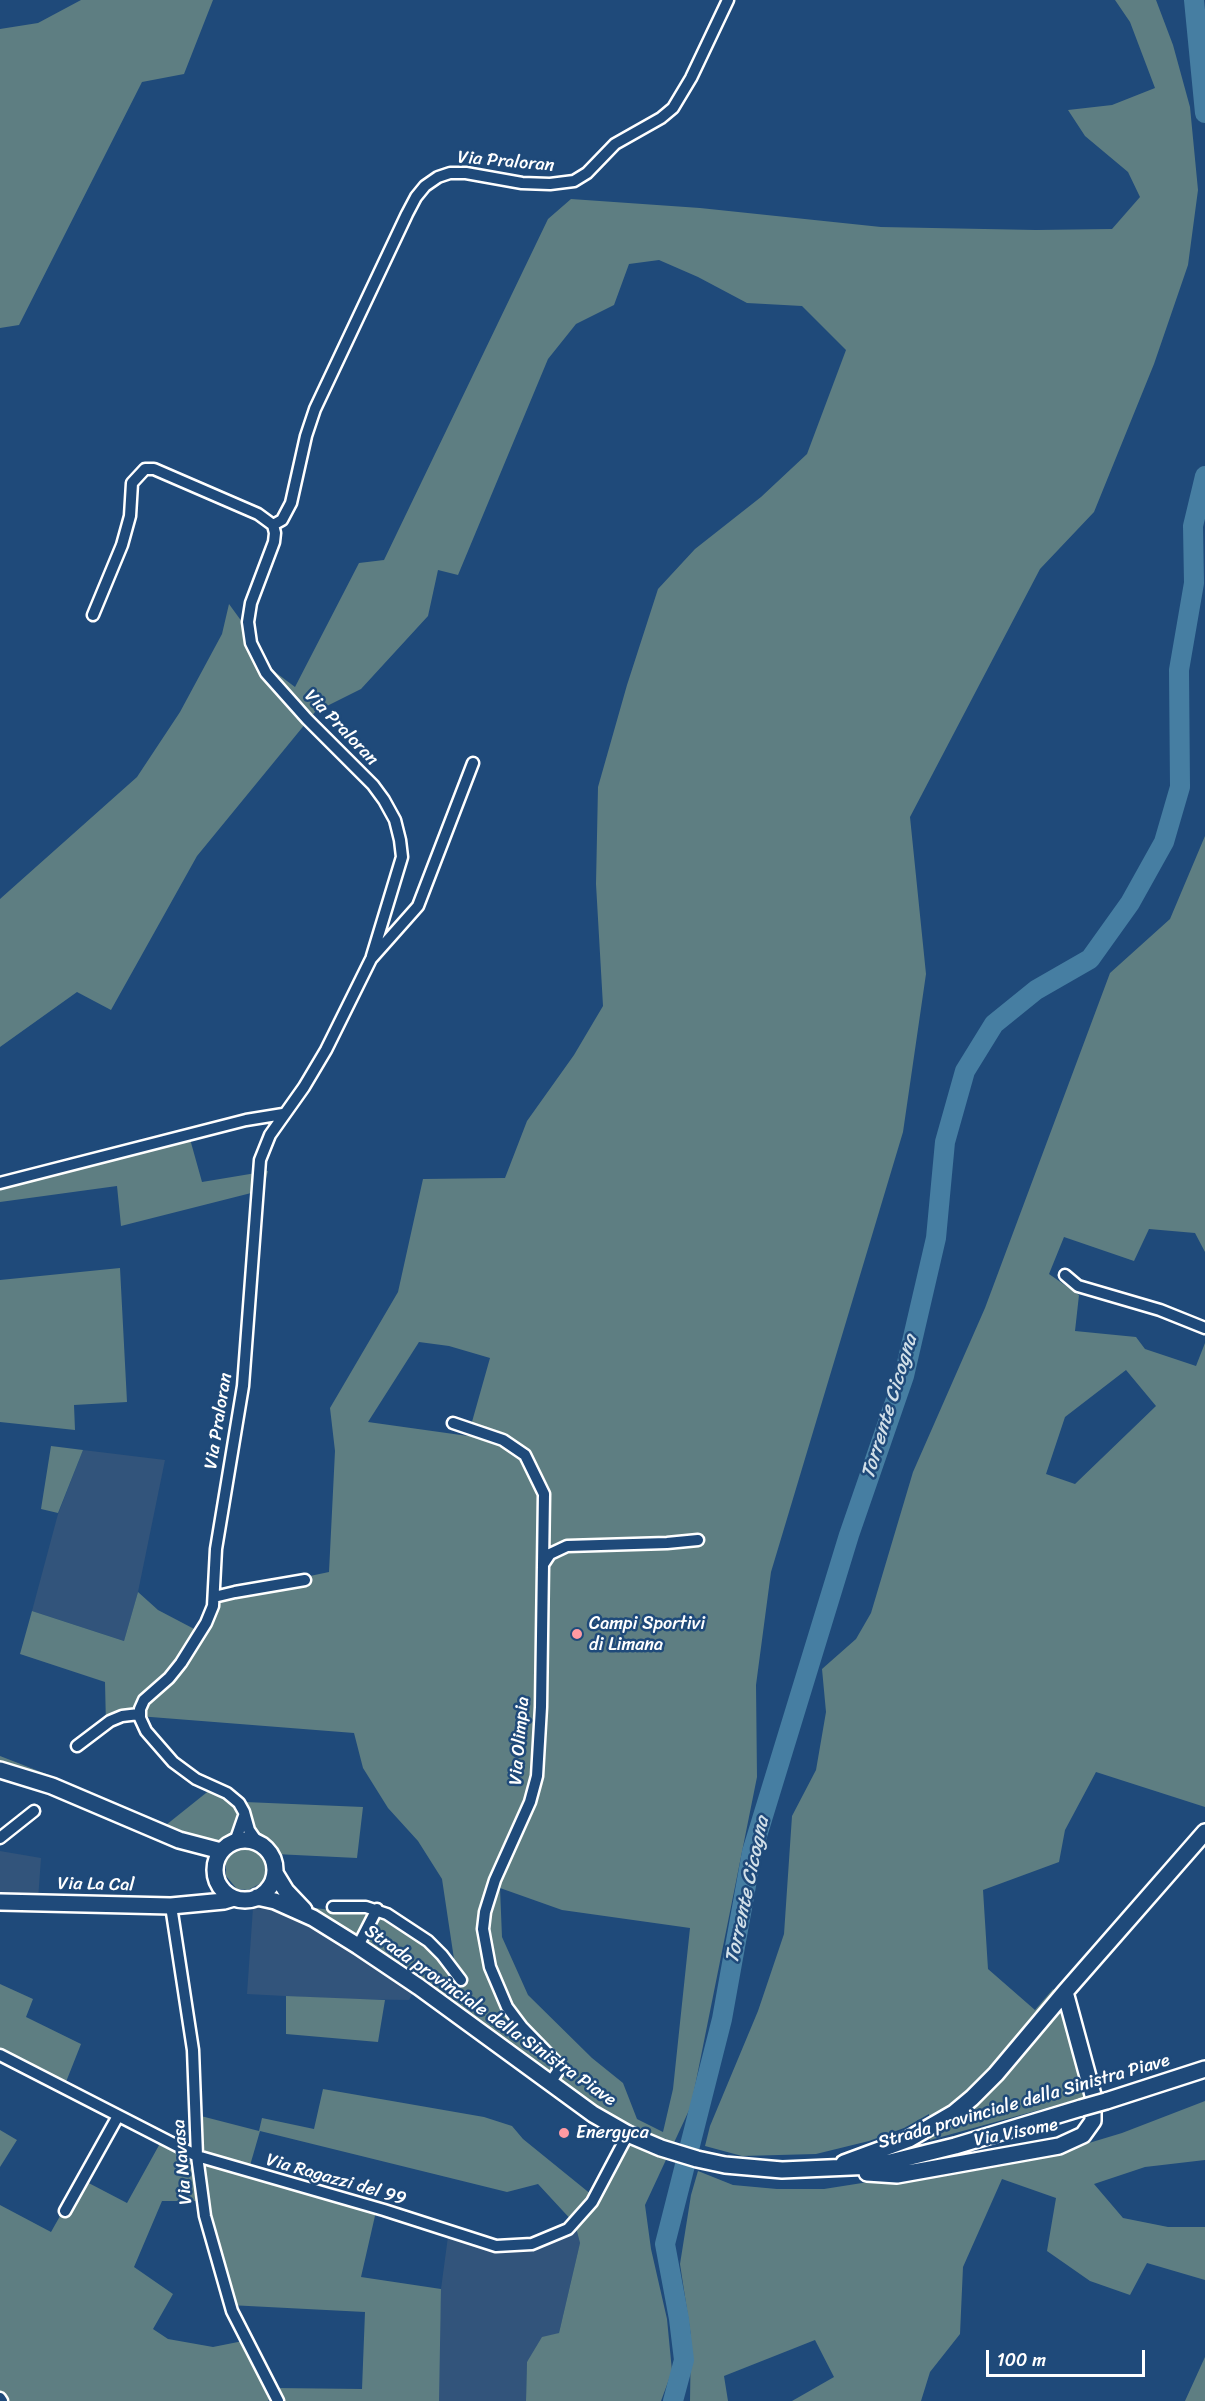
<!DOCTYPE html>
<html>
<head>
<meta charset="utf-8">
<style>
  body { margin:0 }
  #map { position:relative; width:1205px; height:2401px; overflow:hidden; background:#1f4a7a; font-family:Sriracha,sans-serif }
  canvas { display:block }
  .scale { position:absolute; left:986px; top:2350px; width:159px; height:27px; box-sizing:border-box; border:3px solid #fff; border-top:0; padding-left:8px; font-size:18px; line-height:21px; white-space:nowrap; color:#fff; -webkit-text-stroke:4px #1f4a7a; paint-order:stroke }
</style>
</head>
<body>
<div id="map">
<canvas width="1205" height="2401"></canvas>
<div class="scale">100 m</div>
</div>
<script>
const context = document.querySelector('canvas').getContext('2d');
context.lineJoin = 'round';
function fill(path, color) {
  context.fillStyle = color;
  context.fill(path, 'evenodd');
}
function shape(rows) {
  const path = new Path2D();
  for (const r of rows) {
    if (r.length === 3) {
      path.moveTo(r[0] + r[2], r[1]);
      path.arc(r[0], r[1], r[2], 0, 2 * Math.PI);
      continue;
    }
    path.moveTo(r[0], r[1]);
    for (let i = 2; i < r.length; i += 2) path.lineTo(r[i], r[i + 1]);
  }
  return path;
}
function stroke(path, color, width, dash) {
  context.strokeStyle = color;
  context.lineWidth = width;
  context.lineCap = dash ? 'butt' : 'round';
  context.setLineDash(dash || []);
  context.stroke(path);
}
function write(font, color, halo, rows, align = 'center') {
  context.font = font + ' Sriracha,sans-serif';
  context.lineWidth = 5;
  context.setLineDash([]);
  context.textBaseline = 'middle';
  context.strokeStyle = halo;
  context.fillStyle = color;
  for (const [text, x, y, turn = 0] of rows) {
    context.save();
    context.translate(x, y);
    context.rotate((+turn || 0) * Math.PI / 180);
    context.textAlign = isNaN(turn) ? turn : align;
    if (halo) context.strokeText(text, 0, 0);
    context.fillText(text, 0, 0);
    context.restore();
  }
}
const built = shape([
  [83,1450,165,1460,138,1592,124,1641,32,1611,58,1514],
  [0,1851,41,1858,38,1900,0,1900],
  [255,1879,274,1891,315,1908,421,1978,409,2000,341,1999,247,1994],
  [575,2224,580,2243,559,2333,527,2362,526,2401,437,2401,441,2289,449,2229,488,2241,515,2244,545,2237]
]);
const green = shape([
  [81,0,213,0,184,74,142,82,19,325,0,328,0,29,38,23],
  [1115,0,1156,0,1173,45,1190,107,1198,190,1188,265,1154,364,1094,512,1040,569,910,817,926,974,903,1132,771,1572,756,1685,757,1777,691,2106,645,2205,651,2249,667,2319,672,2371,661,2401,526,2401,527,2362,542,2337,559,2333,580,2243,575,2224,538,2184,507,2192,260,2131,249,2169,377,2207,361,2277,441,2289,439,2401,275,2401,272,2396,268,2401,6,2401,0,2393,0,2205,51,2232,81,2179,127,2203,163,2138,197,2155,197,2115,259,2131,262,2118,314,2129,323,2089,484,2117,512,2126,523,2139,592,2195,633,2128,593,2105,421,1978,315,1908,378,1916,454,1959,442,1879,418,1841,388,1808,363,1768,354,1733,138,1716,106,1726,105,1682,20,1654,32,1611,124,1641,138,1592,158,1610,198,1631,209,1611,210,1597,329,1572,335,1451,330,1408,398,1292,423,1179,505,1178,527,1121,574,1055,603,1006,596,884,598,787,627,685,658,589,695,549,761,497,807,454,846,350,802,306,747,303,698,277,659,260,629,264,614,305,576,324,548,359,458,575,438,570,428,616,361,689,315,712,197,856,111,1010,77,992,0,1047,0,899,137,777,180,712,222,634,229,604,245,626,267,666,295,687,359,563,384,560,548,219,571,199,700,208,881,227,1036,230,1112,229,1140,197,1128,172,1085,136,1068,110,1112,105,1155,88,1130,22],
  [419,1342,449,1346,490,1358,468,1436,368,1422],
  [500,1888,562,1910,690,1928,673,2089,663,2132,637,2119,623,2083,592,2058,528,1995,502,1937],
  [162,2201,199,2201,229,2305,365,2312,362,2389,274,2388,243,2341,213,2347,168,2339,153,2329,173,2294,134,2267],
  [1205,836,1205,1252,1195,1233,1149,1229,1134,1261,1064,1237,1049,1274,1079,1295,1075,1331,1136,1337,1145,1349,1196,1366,1205,1343,1205,1807,1096,1772,1065,1830,1059,1862,983,1890,988,1969,1035,2010,1053,1989,1062,1999,1086,2097,930,2140,929,2114,904,2128,869,2141,816,2154,742,2156,705,2146,710,2126,758,2011,784,1934,792,1816,816,1770,826,1712,822,1669,856,1639,871,1613,913,1472,985,1308,1110,973,1170,919],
  [1126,1370,1156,1406,1075,1484,1046,1474,1065,1417],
  [190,1139,202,1182,268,1171,263,1190,121,1226,117,1186,0,1202,0,1188],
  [120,1268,127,1402,74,1405,75,1430,0,1422,0,1280],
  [51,1446,83,1450,58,1513,41,1509],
  [0,1756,54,1777,49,1784,0,1772],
  [211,1789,245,1802,363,1807,357,1858,275,1854,274,1891,261,1883,248,1890,237,1889,226,1876,226,1864,156,1833],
  [0,1984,33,1999,26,2017,81,2044,64,2087,0,2053],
  [286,1996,385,2000,378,2042,286,2034],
  [1205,2101,1205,2160,1145,2167,1094,2184,1123,2218,1168,2227,1205,2227,1205,2280,1147,2263,1130,2295,1090,2281,1047,2251,1056,2198,1002,2179,963,2267,960,2334,930,2372,921,2401,792,2401,834,2377,815,2340,724,2376,728,2401,690,2401,691,2336,680,2264,691,2195,698,2171,733,2185,777,2189,824,2189,1059,2152,1122,2133],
  [0,2130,17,2140,0,2167],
  [1205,2357,1205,2401,1185,2401]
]);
const river = shape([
  [1194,0,1205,113],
  [673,2401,684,2360,679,2319,665,2244,722,2019,752,1852,849,1535,904,1376,936,1238,945,1142,965,1071,994,1024,1036,990,1090,959,1130,903,1164,842,1180,787,1179,670,1194,583,1193,526,1205,476]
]);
const street = shape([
  [273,525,282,520,291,503,306,436,315,409,407,214,416,197,425,186,438,177,450,173,466,173,522,183,550,184,574,181,587,173,615,144,661,118,673,108,691,78,728,0],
  [93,615,122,545,130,516,132,483,145,469,154,469,258,514,273,525,275,533,274,542,251,603,248,622,251,643,266,673,307,719,373,785,384,800,395,820,400,840,402,857,372,956],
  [0,1183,246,1120,283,1114],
  [1065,1275,1078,1286,1160,1310,1205,1328],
  [453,1423,503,1440,525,1455,544,1494,541,1707,537,1776,530,1802,495,1880,485,1912,483,1929,490,1967,507,2007,522,2027,558,2064,558,2071,550,2083],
  [544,1563,550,1554,567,1546,667,1543,698,1540],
  [214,1597,235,1592,305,1580],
  [77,1746,110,1721,122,1716,139,1714],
  [0,1838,34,1811],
  [235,1842,244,1816],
  [258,1843,249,1830,244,1812,239,1803,227,1793,196,1779,173,1762,146,1731,140,1718,140,1709,144,1700,169,1678,181,1663,206,1623,213,1606,216,1549,243,1386,260,1160,270,1135,304,1087,326,1050,371,959,418,906,473,763],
  [171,1906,193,2050,197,2156,205,2216,232,2311,278,2401],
  [333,1907,366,1907,387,1914,428,1941,442,1955,461,1980],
  [358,1946,377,1909],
  [0,2055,197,2156,384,2210,496,2246,532,2244,568,2229,592,2202,628,2134],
  [65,2211,118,2116],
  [0,2398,2,2401]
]);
const secondary = shape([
  [0,1770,52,1786,179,1840,221,1851],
  [245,1870,30],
  [275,1873,286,1891,304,1910],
  [257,1897,275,1901,313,1918,358,1946,419,1987,593,2114,628,2134,661,2148,697,2159,725,2165,782,2170,874,2166,955,2146,1081,2108],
  [0,1902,171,1906,224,1901,234,1898],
  [1106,2101,1205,2069],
  [844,2163,909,2139,954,2113,972,2098,996,2074,1065,1992,1205,1832],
  [867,2173,897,2175,992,2158,1059,2146,1083,2135,1093,2121,1093,2095,1065,1992]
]);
const secondaryBridge = shape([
  [1081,2108,1106,2101]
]);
const markers = [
  [577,1634,6,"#ff9aa2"],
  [564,2133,6,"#ff9aa2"]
];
const streetNames = [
  ["Via Praloran",506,162,5],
  ["Via Praloran",341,728,46],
  ["Via Praloran",219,1421,-81],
  ["Via Olimpia",520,1741,-85],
  ["Via La Cal",96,1885,1],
  ["Strada provinciale della Sinistra Piave",490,2016,35],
  ["Strada provinciale della Sinistra Piave",1024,2102,-16],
  ["Via Visome",1016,2133,-11],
  ["Via Navasa",183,2162,-95],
  ["Via Ragazzi del 99",336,2180,16]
];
const poiNames = [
  ["Campi Sportivi",589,1624],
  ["di Limana",589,1645],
  ["Energyca",576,2133]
];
const waterNames = [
  ["Torrente Cicogna",890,1407,-73],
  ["Torrente Cicogna",748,1890,-78]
];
fill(built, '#32547b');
fill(green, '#5e7e82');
stroke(river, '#467ea2', 20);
stroke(street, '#fff', 15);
stroke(secondary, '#fff', 20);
stroke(street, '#1f4a7a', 10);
stroke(secondary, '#1f4a7a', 15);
stroke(secondaryBridge, '#fff', 20, []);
stroke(secondaryBridge, '#1f4a7a', 15);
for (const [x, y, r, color] of markers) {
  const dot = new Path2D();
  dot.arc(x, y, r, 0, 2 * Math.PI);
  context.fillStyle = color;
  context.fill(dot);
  stroke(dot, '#1f4a7a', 2);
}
write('18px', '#fff', '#1f4a7a', streetNames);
write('18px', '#fff', '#1f4a7a', poiNames, 'left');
write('italic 20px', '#d1dfe8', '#1f4a7a', waterNames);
</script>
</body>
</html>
